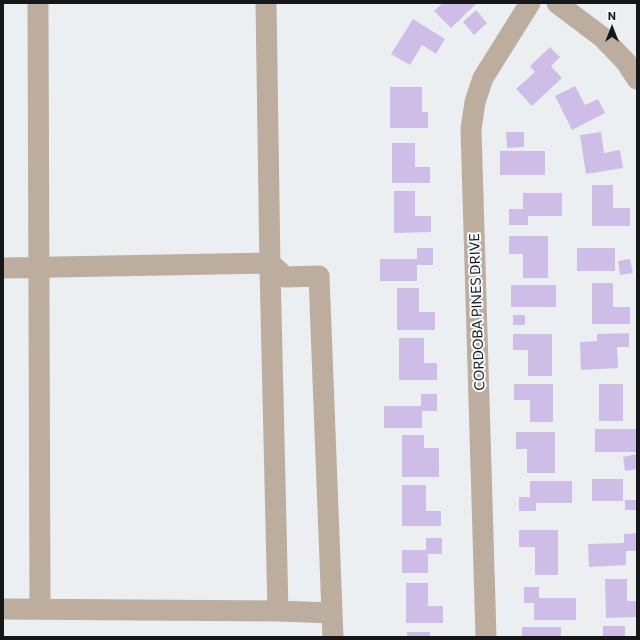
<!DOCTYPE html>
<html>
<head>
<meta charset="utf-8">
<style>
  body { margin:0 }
  #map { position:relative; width:640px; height:640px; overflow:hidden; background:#eceff2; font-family:Commissioner,sans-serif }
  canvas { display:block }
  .frame { position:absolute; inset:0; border:4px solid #161718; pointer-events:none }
  .north { position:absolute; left:592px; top:8px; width:40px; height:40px; -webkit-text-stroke:3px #f9fcff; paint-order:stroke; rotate:0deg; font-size:11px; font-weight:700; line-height:16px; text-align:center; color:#161718 }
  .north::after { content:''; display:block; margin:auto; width:14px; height:18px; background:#161718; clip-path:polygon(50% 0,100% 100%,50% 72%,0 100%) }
</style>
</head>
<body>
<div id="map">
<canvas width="640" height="640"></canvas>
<div class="frame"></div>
<div class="north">N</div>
</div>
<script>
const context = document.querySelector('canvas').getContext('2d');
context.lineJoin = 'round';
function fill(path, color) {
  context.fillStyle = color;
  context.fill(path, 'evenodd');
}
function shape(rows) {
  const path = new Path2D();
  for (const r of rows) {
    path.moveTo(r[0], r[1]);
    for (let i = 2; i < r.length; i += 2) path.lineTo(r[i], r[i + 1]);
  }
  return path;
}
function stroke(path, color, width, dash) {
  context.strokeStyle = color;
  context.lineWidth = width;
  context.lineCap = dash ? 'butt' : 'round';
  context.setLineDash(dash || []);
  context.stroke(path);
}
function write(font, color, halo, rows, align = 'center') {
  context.font = font + ' Commissioner,sans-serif';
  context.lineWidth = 4;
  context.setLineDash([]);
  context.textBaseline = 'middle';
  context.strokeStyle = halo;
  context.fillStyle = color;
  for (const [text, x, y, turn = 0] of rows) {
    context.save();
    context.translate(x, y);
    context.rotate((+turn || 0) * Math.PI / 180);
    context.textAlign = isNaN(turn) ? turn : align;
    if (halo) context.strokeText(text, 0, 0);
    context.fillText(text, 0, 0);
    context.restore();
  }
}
const building = shape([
  [443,3,477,3,451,28,434,11],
  [476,10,487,23,474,35,463,22],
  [413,19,445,39,436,54,422,45,410,65,391,54],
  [550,47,560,57,551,66,562,78,532,106,516,89,535,72,530,66],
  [575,86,585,105,598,99,605,113,572,130,555,96],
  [390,87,422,87,422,112,428,112,428,128,390,128],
  [506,132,524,132,524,147,507,148],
  [601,132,604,153,620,150,623,168,586,174,580,135],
  [392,143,415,143,415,167,430,167,430,183,392,183],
  [500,151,545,151,545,175,500,175],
  [592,185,613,185,613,208,630,208,630,226,592,226],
  [394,191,415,191,415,216,431,216,431,232,394,233],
  [523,193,562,193,562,216,528,216,528,225,509,225,509,209,523,209],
  [509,236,548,236,548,278,523,278,523,254,509,254],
  [417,248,433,248,433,265,417,265,417,281,380,281,380,259,417,259],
  [577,248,615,248,615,271,577,271],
  [630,259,633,273,620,275,618,261],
  [592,283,613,283,613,307,630,307,630,324,592,324],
  [511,285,556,285,556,307,511,307],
  [397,288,419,288,419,312,435,312,435,330,397,330],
  [513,315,525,315,525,325,513,325],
  [629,333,629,347,617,347,618,368,581,370,580,342,597,341,597,334],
  [513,334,552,334,552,376,528,376,528,350,513,350],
  [399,338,424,338,424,363,437,363,437,380,399,380],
  [514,384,553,384,553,422,530,422,530,400,514,400],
  [599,384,623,384,623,421,599,421],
  [421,394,437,394,437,411,422,411,422,428,384,428,384,406,421,406],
  [595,429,637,429,637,452,595,452],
  [516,432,555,432,555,473,527,473,527,449,516,449],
  [402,435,424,435,424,448,439,448,439,477,402,477],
  [637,454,637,469,625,471,623,457],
  [592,479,623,479,623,501,592,501],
  [530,481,572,481,572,503,536,503,536,511,519,511,519,497,530,497],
  [402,485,426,485,426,511,441,511,441,526,402,526],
  [625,500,637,500,637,510,625,510],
  [519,530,558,530,558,575,535,575,535,547,519,547],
  [637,533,637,551,626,551,626,565,589,567,588,544,624,543,624,534],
  [426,538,442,538,442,554,428,554,428,573,402,573,402,550,426,550],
  [605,579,627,579,627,601,637,601,637,617,606,618],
  [406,583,428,583,428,606,443,606,443,623,406,623],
  [524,587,539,587,539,598,576,598,576,620,534,620,534,603,524,603],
  [603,626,625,626,625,637,603,637],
  [522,627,561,627,561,637,522,637],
  [407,632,430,632,430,637,407,637]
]);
const minor = shape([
  [38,3,40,609],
  [557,3,602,37,626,62,637,79],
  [3,268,270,263,285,277,319,276,332,613],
  [3,609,278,611,270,268,266,3],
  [278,611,332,613,333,637],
  [486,637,471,129,475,102,483,78,530,3]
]);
const streetNames = [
  ["CORDOBA PINES DRIVE",477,312,-92]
];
fill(building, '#cebee7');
stroke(minor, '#bdad9f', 21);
write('14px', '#161718', '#f9fcff', streetNames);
</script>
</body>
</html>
